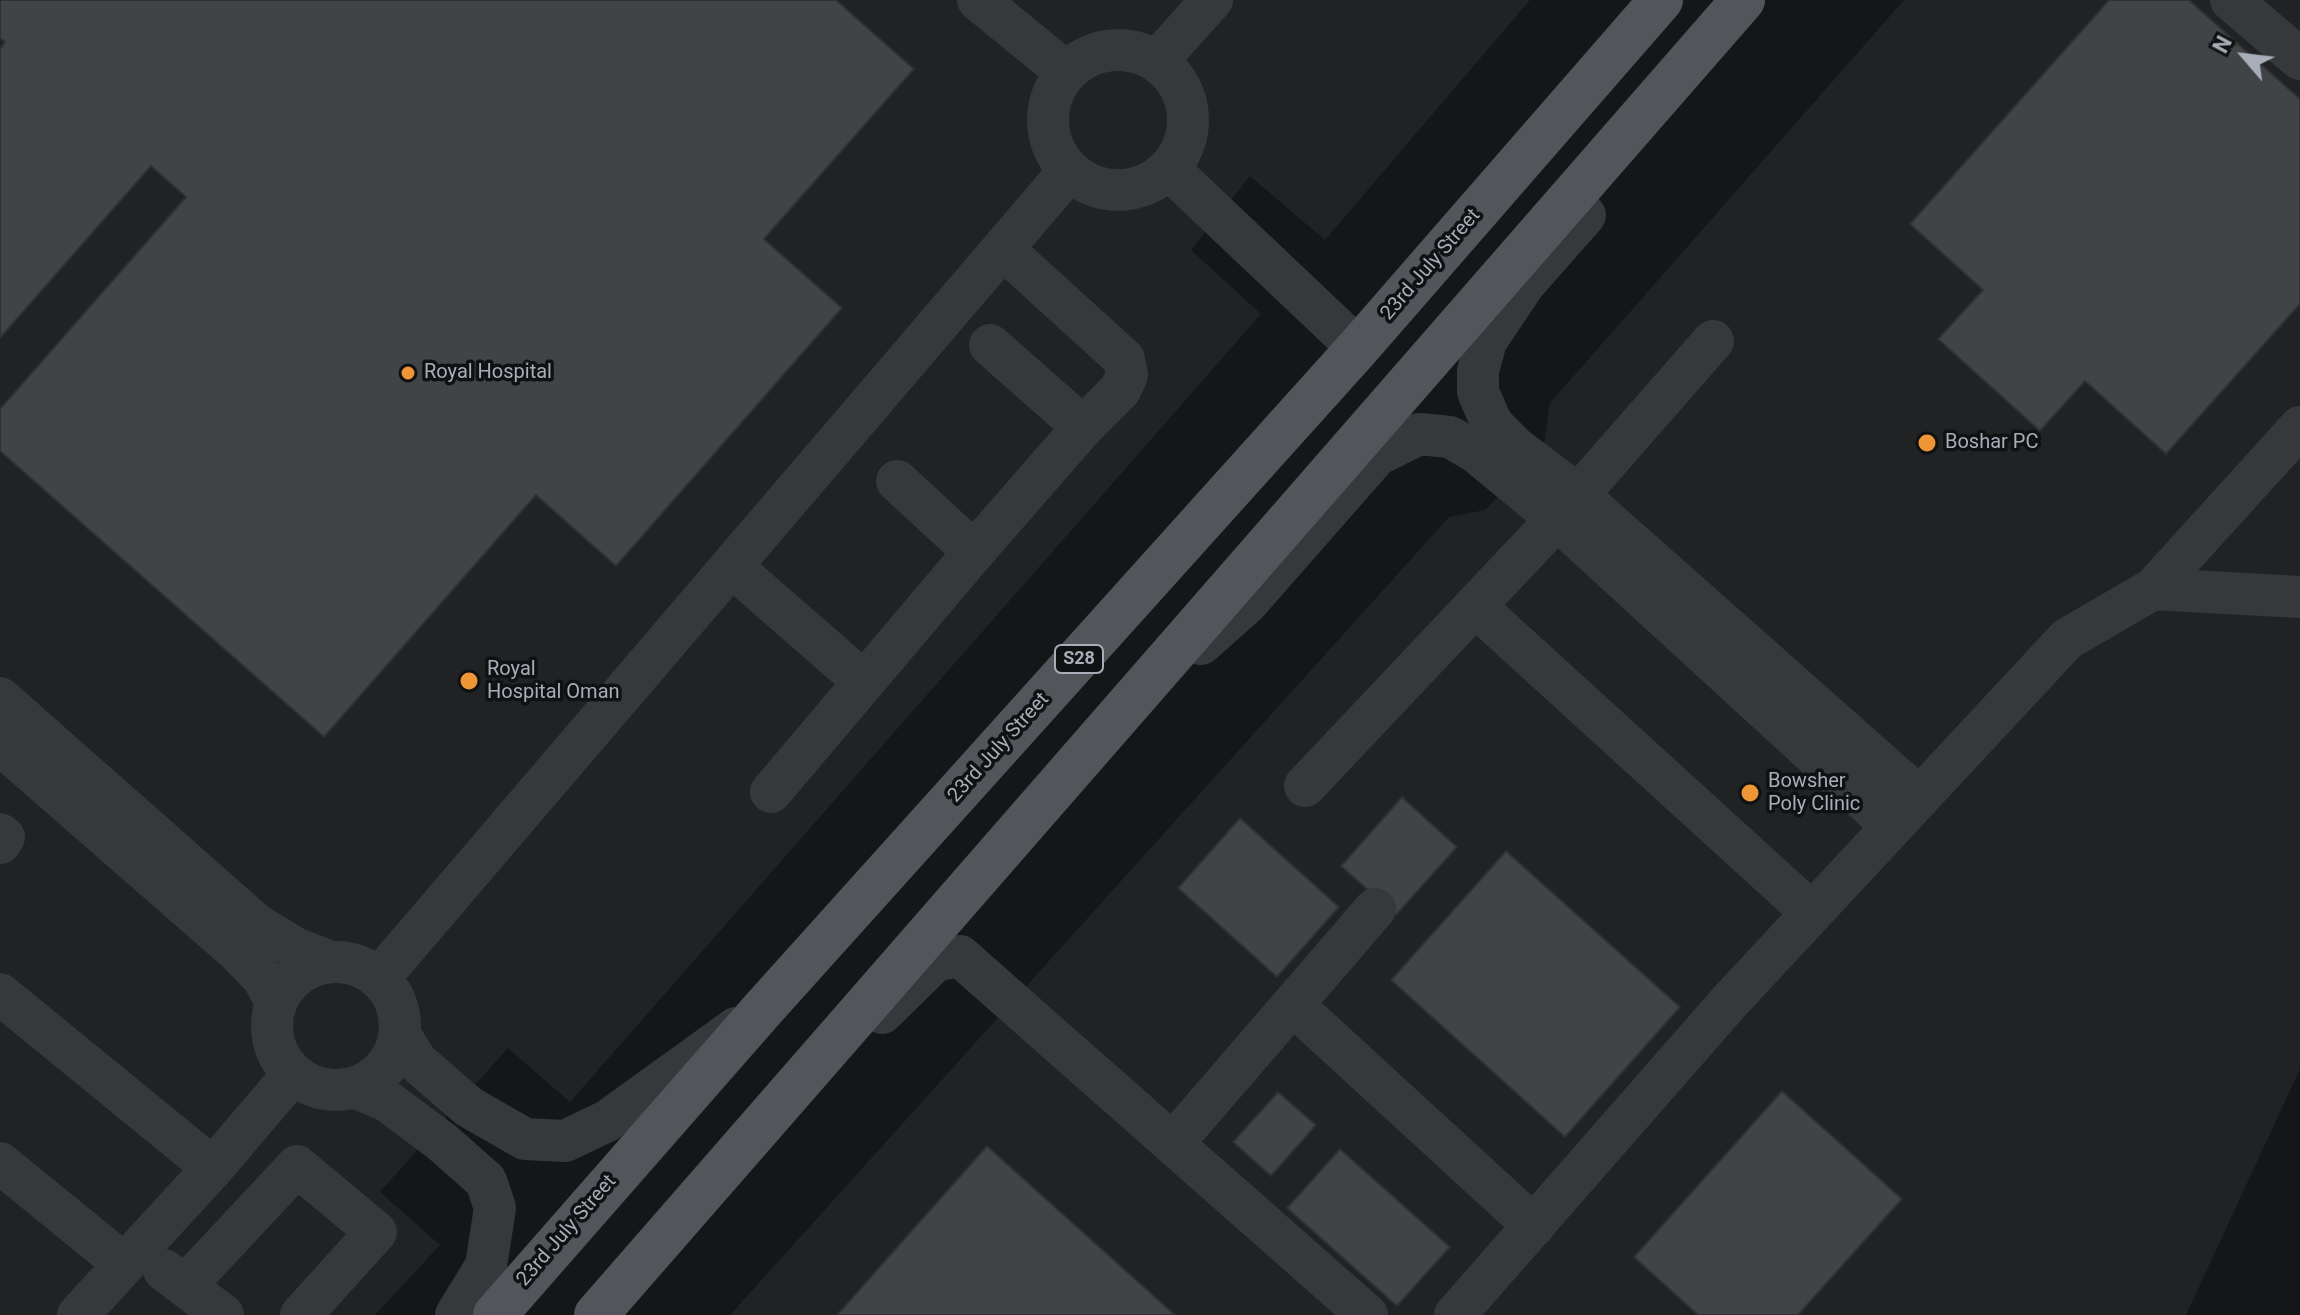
<!DOCTYPE html>
<html>
<head>
<meta charset="utf-8">
<style>
  body { margin:0 }
  #map { position:relative; width:2300px; height:1315px; overflow:hidden; background:#151617; font-family:Roboto,sans-serif }
  canvas { display:block }
  .north { position:absolute; left:2204px; top:16px; width:80px; height:80px; -webkit-text-stroke:6px #101112; paint-order:stroke; rotate:298deg; font-size:22px; font-weight:700; line-height:32px; text-align:center; color:#a7aeb7 }
  .north::after { content:''; display:block; margin:auto; width:28px; height:36px; background:#a7aeb7; clip-path:polygon(50% 0,100% 100%,50% 72%,0 100%) }
</style>
</head>
<body>
<div id="map">
<canvas width="2300" height="1315"></canvas>
<div class="north">N</div>
</div>
<script>
const context = document.querySelector('canvas').getContext('2d');
context.lineJoin = 'round';
function fill(path, color) {
  context.fillStyle = color;
  context.fill(path, 'evenodd');
}
function shape(rows) {
  const path = new Path2D();
  for (const r of rows) {
    if (r.length === 3) {
      path.moveTo(r[0] + r[2], r[1]);
      path.arc(r[0], r[1], r[2], 0, 2 * Math.PI);
      continue;
    }
    path.moveTo(r[0], r[1]);
    for (let i = 2; i < r.length; i += 2) path.lineTo(r[i], r[i + 1]);
  }
  return path;
}
function stroke(path, color, width, dash) {
  context.strokeStyle = color;
  context.lineWidth = width;
  context.lineCap = dash ? 'butt' : 'round';
  context.setLineDash(dash || []);
  context.stroke(path);
}
function write(font, color, halo, rows, align = 'center') {
  context.font = font + ' Roboto,sans-serif';
  context.lineWidth = 7;
  context.setLineDash([]);
  context.textBaseline = 'middle';
  context.strokeStyle = halo;
  context.fillStyle = color;
  for (const [text, x, y, turn = 0] of rows) {
    context.save();
    context.translate(x, y);
    context.rotate((+turn || 0) * Math.PI / 180);
    context.textAlign = isNaN(turn) ? turn : align;
    if (halo) context.strokeText(text, 0, 0);
    context.fillText(text, 0, 0);
    context.restore();
  }
}
const built = shape([
  [0,0,1530,0,1325,240,1250,176,1191,250,1261,314,570,1102,508,1048,380,1192,440,1245,375,1315,0,1315],
  [1904,0,2300,0,2300,1069,2186,1315,730,1315,1449,517,1485,510,1543,450,1550,403]
]);
const building = shape([
  [0,0,836,0,914,69,764,239,842,308,616,566,536,495,324,737,0,451,0,409,186,197,151,166,0,338,0,49,5,42,0,38,0,0],
  [2109,0,2189,0,2300,99,2300,304,2166,454,2085,381,2040,431,1938,339,1983,290,1910,224,2109,0],
  [1402,797,1457,847,1396,915,1341,866,1402,797],
  [1240,818,1339,907,1277,977,1178,888,1240,818],
  [1506,851,1680,1007,1565,1137,1391,980,1506,851],
  [1782,1091,1902,1199,1798,1315,1698,1315,1634,1257,1782,1091],
  [1278,1092,1316,1125,1271,1176,1233,1142,1278,1092],
  [987,1146,1175,1315,837,1315,987,1146],
  [1340,1149,1450,1247,1397,1306,1287,1208,1340,1149]
]);
const minor = shape([
  [978,0,1066,72],
  [2231,0,2300,59],
  [1118,120,70],
  [1157,61,1212,0],
  [1169,169,1358,348],
  [1585,215,1525,283,1486,341,1478,371,1478,392,1492,424,1516,448,1578,495,1919,797],
  [990,345,1083,427],
  [897,481,974,552],
  [731,566,863,681],
  [2153,589,2300,427],
  [1475,606,1812,913],
  [1201,644,1248,602,1377,455,1419,434,1450,437,1477,453,1557,519,1892,826],
  [0,698,257,925,295,948,329,961],
  [0,744,238,952,263,978,276,1002],
  [1305,786,1557,519,1713,341],
  [771,792,974,552,1083,427,1120,390,1127,375,1124,359,1003,249],
  [0,834,4,837,0,843],
  [336,1026,64],
  [380,977,1069,171],
  [0,994,213,1168],
  [1293,1005,1534,1226],
  [882,1013,935,961,960,956,1367,1315],
  [400,1035,417,1062,469,1107,525,1139,565,1141,607,1121,736,1028],
  [356,1088,387,1101,442,1142,486,1181,495,1208,486,1266,456,1315],
  [1174,1142,1375,909],
  [0,1163,124,1264],
  [164,1270,223,1315],
  [185,1286,297,1166,376,1232,301,1315],
  [78,1315,213,1168,293,1074],
  [1455,1315,1730,1001,2067,639,2153,589,2300,597]
]);
const major = shape([
  [495,1315,763,1009,1358,348,1661,0],
  [596,1315,1743,0]
]);
const markers = [
  [408,373,8,"#ee9636"],
  [1927,443,10,"#ee9636"],
  [469,681,10,"#ee9636"],
  [1750,793,10,"#ee9636"]
];
const shields = [
  [1079,659,48]
];
const shieldNames = [
  ["S28",1079,659]
];
const streetNames = [
  ["23rd July Street",1431,265,-49],
  ["23rd July Street",999,748,-48],
  ["23rd July Street",567,1231,-49]
];
const poiNames = [
  ["Royal Hospital",424,373],
  ["Boshar PC",1945,443],
  ["Royal",487,670],
  ["Hospital Oman",487,693],
  ["Bowsher",1768,782],
  ["Poly Clinic",1768,805]
];
fill(built, '#212224');
fill(building, '#414447');
stroke(building, '#2f3033', 2);
stroke(minor, '#36383c', 42);
stroke(major, '#52565b', 44);
for (const [x, y, r, color] of markers) {
  const dot = new Path2D();
  dot.arc(x, y, r, 0, 2 * Math.PI);
  context.fillStyle = color;
  context.fill(dot);
  stroke(dot, '#101112', 3);
}
for (const [x, y, w] of shields) {
  const box = new Path2D();
  box.roundRect(x - w / 2, y - 14, w, 28, 6);
  context.fillStyle = '#101112';
  context.fill(box);
  stroke(box, '#a7aeb7', 2);
}
write('bold 18px', '#a7aeb7', null, shieldNames);
write('20px', '#a7aeb7', '#101112', streetNames);
write('20px', '#a7aeb7', '#101112', poiNames, 'left');
</script>
</body>
</html>
